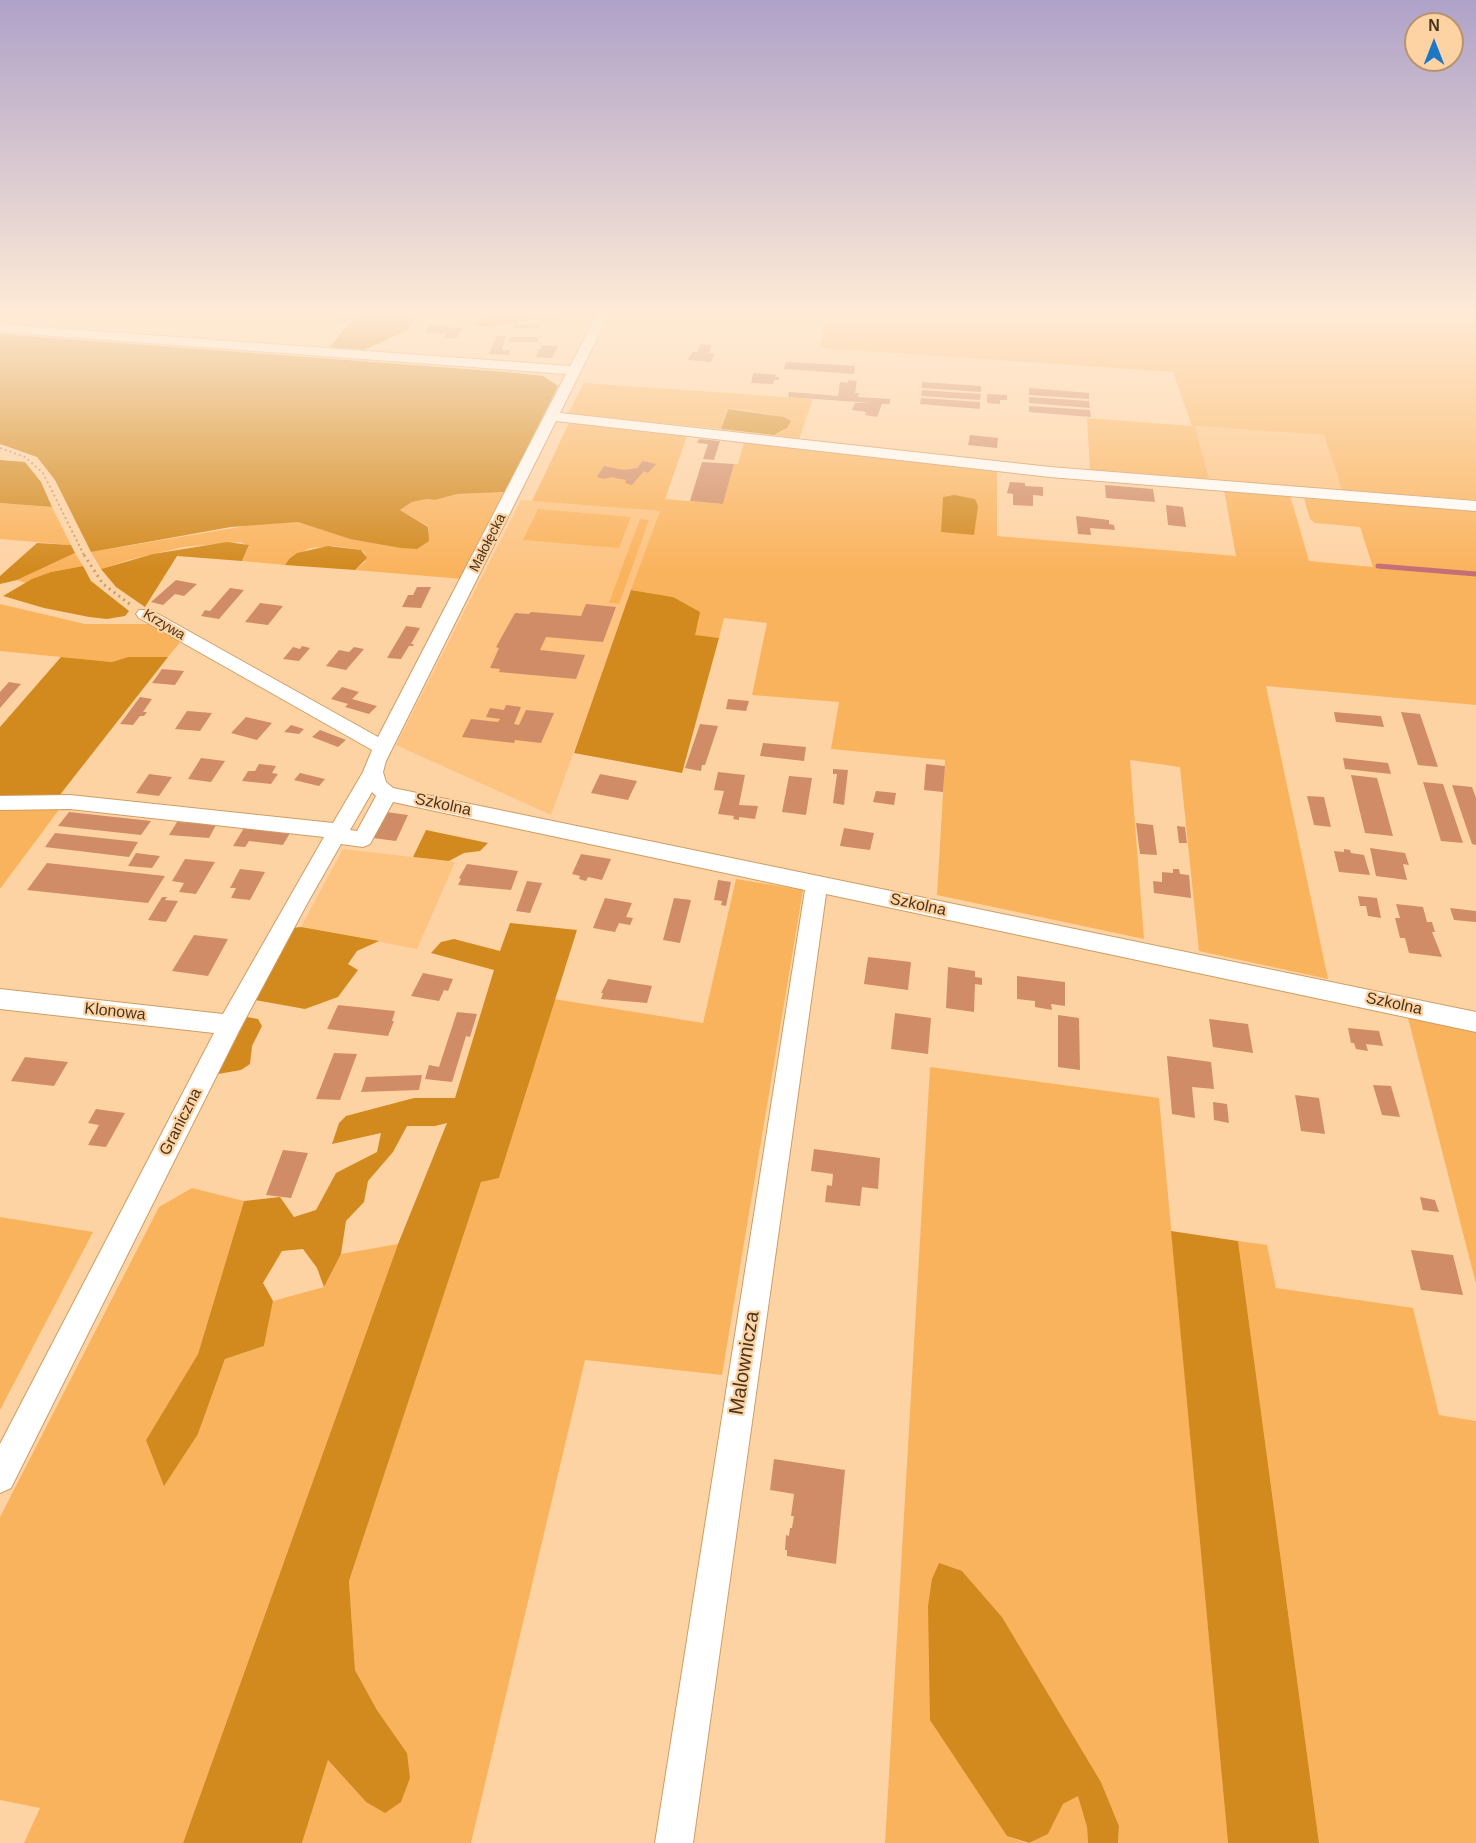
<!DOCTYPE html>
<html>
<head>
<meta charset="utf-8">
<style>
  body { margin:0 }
  #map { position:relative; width:1476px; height:1843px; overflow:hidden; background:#fed3a4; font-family:Helvetica,sans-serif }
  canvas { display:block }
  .north { position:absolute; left:1404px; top:12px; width:60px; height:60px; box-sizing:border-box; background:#fed3a4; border:2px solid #b6946e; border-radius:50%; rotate:0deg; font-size:16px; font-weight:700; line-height:24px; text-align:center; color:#4a351c }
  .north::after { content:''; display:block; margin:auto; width:21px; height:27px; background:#1c78c5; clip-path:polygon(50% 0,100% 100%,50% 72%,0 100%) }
</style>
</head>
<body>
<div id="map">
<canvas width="1476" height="1843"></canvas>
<div class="north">N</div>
</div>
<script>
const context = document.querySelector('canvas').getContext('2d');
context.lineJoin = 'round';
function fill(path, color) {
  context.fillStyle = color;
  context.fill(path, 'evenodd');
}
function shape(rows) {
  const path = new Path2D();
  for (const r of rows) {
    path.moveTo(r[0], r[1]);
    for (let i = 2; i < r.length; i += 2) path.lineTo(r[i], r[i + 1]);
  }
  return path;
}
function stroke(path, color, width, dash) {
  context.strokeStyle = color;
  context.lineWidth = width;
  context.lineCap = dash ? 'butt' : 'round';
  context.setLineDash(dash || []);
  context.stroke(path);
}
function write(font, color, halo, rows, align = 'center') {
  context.font = font + ' Helvetica,sans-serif';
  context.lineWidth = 4.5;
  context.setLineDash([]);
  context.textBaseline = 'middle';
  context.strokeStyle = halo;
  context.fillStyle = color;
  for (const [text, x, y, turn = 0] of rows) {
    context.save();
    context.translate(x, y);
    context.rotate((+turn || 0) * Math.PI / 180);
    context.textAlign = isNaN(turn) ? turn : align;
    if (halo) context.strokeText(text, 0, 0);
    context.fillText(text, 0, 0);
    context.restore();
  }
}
const built = shape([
  [1195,426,1324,435,1342,490,1209,479],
  [521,500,660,511,551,815,396,745],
  [343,849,455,862,417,949,301,927]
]);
const green = shape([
  [827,313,1476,313,1476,500,1342,490,1324,435,1195,426,1209,479,1090,470,1087,418,1192,426,1173,372,819,348],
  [584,383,813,399,799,439,774,435,783,431,783,417,743,410,727,409,721,429,568,414],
  [569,423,687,436,665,499,723,504,734,464,738,464,744,442,997,471,997,536,1236,556,1224,490,1290,495,1309,561,1373,567,1360,527,1315,523,1310,519,1304,499,1308,496,1476,508,1476,705,1266,686,1328,979,1199,951,1180,767,1130,760,1144,939,937,895,945,760,831,749,839,702,752,695,767,623,724,618,719,638,695,636,673,597,631,590,660,511,532,501],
  [505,492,462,579,355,570,365,562,365,553,361,550,335,546,310,548,289,559,285,565,242,561,249,546,240,542,183,547,129,560,101,569,91,552,263,523,299,522,350,539,429,531,428,526,400,510,412,502,427,499,435,500,456,494],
  [0,503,52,507,71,545,0,539],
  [538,509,631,517,619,548,523,540],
  [640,519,649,520,619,604,609,603],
  [75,553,83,566,51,572,26,583,17,580],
  [0,604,85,624,151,624,181,641,168,657,128,657,112,662,0,651],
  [61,807,0,889,0,809],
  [736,879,803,890,722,1375,585,1360,471,1843,302,1843,328,1760,366,1802,407,1753,377,1710,355,1670,349,1581,481,1181,499,1178,554,999,703,1023],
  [1408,1018,1476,1032,1476,1284],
  [930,1067,1159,1098,1228,1843,1118,1843,1119,1826,1101,1782,1002,1617,962,1571,1007,1836,1026,1843,885,1843],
  [192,1188,244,1201,198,1354,146,1440,198,1434,225,1359,264,1346,273,1301,324,1287,341,1254,398,1244,183,1843,24,1843,40,1808,0,1800,0,1517,159,1207],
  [0,1217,93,1232,0,1410],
  [1238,1241,1267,1245,1276,1288,1413,1308,1439,1415,1476,1421,1476,1843,1319,1843],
  [1079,1795,1087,1827,1088,1843,1029,1843,1048,1834,1063,1804]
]);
const forest = shape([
  [357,313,420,313,407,330,364,350,330,347],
  [493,313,572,313,566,318,541,318,491,327,474,327,479,319],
  [0,334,506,372,543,376,558,386,505,492,457,494,435,500,427,499,412,502,400,510,428,527,429,541,417,549,401,548,350,539,298,522,231,527,91,552,55,480,37,457,0,444],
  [728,409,784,417,791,421,787,428,774,435,721,429],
  [0,460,25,462,41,482,52,507,0,503],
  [954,495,975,499,978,506,974,535,941,532,943,497],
  [227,542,249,545,242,561,177,556,145,607,116,587,101,569,153,554],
  [37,543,71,545,75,553,17,580,0,584,0,576],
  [328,546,361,550,367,558,355,570,285,565,289,559,297,553],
  [83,566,91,581,129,611,125,616,107,619,89,617,44,608,3,596,32,579,51,572],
  [631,590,673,597,700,612,695,635,719,638,682,773,574,753],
  [61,657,112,662,128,657,168,657,59,796,0,798,0,727],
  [426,830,488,843,480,851,464,853,449,861,413,857],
  [510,923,577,930,499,1178,481,1182,349,1581,355,1670,377,1710,407,1753,410,1778,401,1802,385,1813,366,1802,328,1760,302,1843,183,1843,398,1244,447,1123,435,1126,407,1126,393,1152,368,1181,364,1202,346,1221,341,1254,324,1287,317,1268,303,1249,282,1251,263,1283,273,1301,264,1346,225,1359,198,1434,164,1486,146,1440,198,1354,244,1201,280,1197,294,1217,316,1210,336,1173,377,1152,381,1133,332,1144,339,1123,346,1116,414,1098,455,1098,494,970,431,953,441,942,454,939,500,951],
  [301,927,379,941,357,951,348,964,358,970,338,997,305,1009,255,1000,291,928],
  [247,1017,258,1019,262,1026,252,1046,250,1064,241,1070,218,1074],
  [1171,1231,1238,1241,1319,1843,1228,1843],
  [939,1563,962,1571,1002,1617,1101,1782,1119,1826,1118,1843,1088,1843,1087,1827,1078,1796,1063,1804,1048,1834,1029,1843,1007,1836,930,1720,928,1606,932,1579]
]);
const stream = shape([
  [1378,566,1476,574]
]);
const building = shape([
  [342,313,347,313,354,314,346,323,335,322],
  [436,324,447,325,446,327,464,328,457,338,444,338,447,333,426,334,429,326,435,326],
  [514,324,542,324,541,328,513,328],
  [497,336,506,336,502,350,510,350,509,355,489,354],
  [510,337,538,337,537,342,508,342],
  [700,344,712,345,709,353,714,353,711,362,688,360,692,352,697,352],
  [542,345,558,346,552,358,536,357,539,351,535,349,540,349],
  [786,362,791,362,855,366,854,374,784,369],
  [753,373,776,375,775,377,779,377,779,380,774,380,773,384,751,383],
  [848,380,857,381,855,393,859,393,858,397,890,399,890,404,882,404,877,417,865,415,866,412,852,410,855,403,870,403,788,397,789,392,838,396,840,382,848,383],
  [922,382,981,386,981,392,922,388],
  [1029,388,1089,393,1089,399,1029,395],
  [922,390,981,394,980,400,921,396],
  [987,394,1007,395,1007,400,1000,400,1000,404,987,403],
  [1029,397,1089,401,1090,408,1029,403],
  [921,398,980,402,980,409,920,404],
  [1029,406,1090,410,1091,417,1029,412],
  [970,435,998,438,997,448,968,445],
  [699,439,720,441,714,460,703,459,708,444,697,443],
  [643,461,656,464,648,473,644,471,632,485,625,483,626,480,611,477,604,479,597,477,604,466,624,470,637,468],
  [702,462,734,464,723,504,690,501],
  [1010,482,1025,483,1025,486,1043,487,1043,496,1033,495,1033,506,1013,505,1013,494,1007,493],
  [1105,485,1153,489,1155,502,1106,498],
  [1166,505,1183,507,1186,527,1168,525],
  [1076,516,1109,520,1109,524,1114,525,1115,530,1090,528,1091,535,1078,534],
  [176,580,197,584,184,596,175,594,163,605,151,602],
  [417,587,431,587,421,608,402,607,408,595,413,595],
  [230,588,244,590,219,619,201,616,205,610,210,611],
  [260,603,283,606,268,625,245,622],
  [586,604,616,607,603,642,546,637,540,650,585,655,576,679,499,672,500,669,490,668,499,648,496,647,515,613,529,614,531,612,581,616],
  [406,626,420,628,411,644,414,644,413,646,409,646,401,659,387,658],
  [302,646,310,648,299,661,283,659,293,647,300,649],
  [354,647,364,649,346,670,326,666,339,650,349,652],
  [162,669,184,671,175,685,152,683],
  [9,682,21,684,0,708,0,692],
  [342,687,359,692,352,699,377,706,369,714,345,707,348,704,331,699],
  [140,697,152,699,143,712,147,712,144,716,140,716,133,725,120,724],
  [728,699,749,701,746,711,726,709],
  [506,705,521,707,514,724,519,725,526,710,554,713,541,743,515,740,514,743,462,737,471,719,498,722,500,719,486,717,490,708,504,710],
  [187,711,212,713,200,731,175,729],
  [1334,712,1381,716,1384,727,1336,722],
  [1401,712,1420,714,1438,767,1418,765],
  [246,717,272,723,257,740,231,733],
  [700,724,718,726,705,765,702,765,701,771,685,768],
  [291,725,304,729,299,734,284,732],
  [320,730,346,740,338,747,312,737],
  [763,743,806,747,804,761,760,756],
  [201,758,225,761,211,782,188,779],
  [1343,758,1388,763,1391,774,1345,769],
  [259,764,276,766,272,773,278,774,271,784,242,781,248,771,255,771],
  [926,764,945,766,943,792,924,790],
  [833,769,848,770,844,805,833,803,837,774,833,774],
  [718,772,745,775,739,805,758,806,755,819,739,817,739,820,733,819,734,816,718,814,724,791,714,790],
  [300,773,325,779,319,786,294,780],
  [149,774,172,777,159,796,136,793],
  [600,774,637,781,628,800,591,793],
  [1351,775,1377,778,1393,836,1365,833],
  [789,776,812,778,806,815,782,812],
  [1423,782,1443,784,1463,843,1441,841],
  [1452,785,1472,787,1476,798,1476,845,1472,844],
  [876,791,896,793,894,805,873,802],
  [1307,796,1324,797,1331,827,1314,825],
  [69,812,151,821,141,835,58,826],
  [386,812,408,815,396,841,373,838],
  [177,822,193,823,216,825,209,838,169,835],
  [1136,823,1153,825,1157,855,1140,854],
  [1177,826,1185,827,1187,843,1179,843],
  [244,828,290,833,283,845,249,841,245,847,233,846],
  [844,828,874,833,870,850,840,846],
  [55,833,138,842,129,857,45,847],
  [1370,848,1405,853,1409,865,1403,864,1407,880,1376,876],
  [1344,849,1350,850,1351,853,1364,855,1370,875,1339,872,1334,851,1344,852],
  [136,853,160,856,152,868,128,866],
  [581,854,611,859,602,880,588,877,586,881,579,879,580,876,572,874],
  [185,859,215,862,196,894,179,892,184,883,172,881],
  [47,863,165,876,148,903,27,890],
  [467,864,504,869,518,871,511,890,458,885,461,879,459,878],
  [240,869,265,872,250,900,231,898,236,888,230,888],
  [1173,869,1179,869,1180,874,1189,875,1191,898,1154,893,1153,881,1162,882,1162,872,1173,873],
  [718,880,731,882,726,906,721,905,722,901,714,900],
  [527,881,542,883,530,913,516,911],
  [1358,896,1377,898,1381,918,1368,916,1366,906,1360,906],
  [162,897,167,897,165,900,178,901,166,922,148,920],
  [605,898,632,903,626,917,633,918,630,925,619,923,615,932,593,928],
  [674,898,691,900,680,943,663,940],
  [1396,904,1423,907,1427,922,1432,922,1435,932,1432,932,1442,957,1409,953,1405,938,1400,938,1395,918,1400,918],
  [1450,908,1476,911,1476,922,1454,920],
  [194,935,228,939,208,976,172,971],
  [868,957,911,962,908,990,864,984],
  [948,967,975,971,975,977,982,978,982,985,975,984,974,1012,946,1008],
  [423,973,453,979,448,991,444,990,439,1001,411,996],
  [1017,976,1065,982,1065,1006,1051,1004,1052,1010,1035,1007,1035,1001,1017,999],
  [608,979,652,986,647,1003,601,999,603,993,601,993],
  [338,1005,395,1011,392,1021,394,1021,388,1036,327,1029],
  [457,1012,477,1014,470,1037,466,1036,452,1082,425,1079,429,1065,439,1067],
  [895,1013,931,1018,928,1054,891,1049],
  [1058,1015,1079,1018,1080,1070,1058,1067],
  [1209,1019,1248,1024,1253,1053,1213,1047],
  [1348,1028,1379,1031,1383,1046,1366,1044,1368,1051,1356,1049,1354,1043,1351,1043],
  [334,1053,357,1054,340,1100,316,1099],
  [1167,1056,1211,1062,1214,1089,1192,1087,1195,1118,1172,1114],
  [25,1057,68,1062,54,1086,11,1081],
  [422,1075,419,1090,361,1092,366,1077],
  [1373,1085,1391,1086,1400,1117,1382,1115],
  [1295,1095,1319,1098,1325,1134,1301,1131],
  [1213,1102,1227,1104,1229,1123,1214,1120],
  [96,1109,125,1113,106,1147,88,1145,99,1125,88,1123],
  [814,1149,880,1158,878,1189,862,1187,860,1206,825,1202,827,1185,832,1186,833,1174,811,1171],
  [283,1150,308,1153,291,1198,266,1195],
  [1420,1197,1435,1200,1439,1212,1423,1210],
  [1411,1250,1453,1255,1463,1295,1421,1290],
  [774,1459,845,1470,836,1564,787,1556,787,1550,785,1550,786,1535,789,1536,790,1528,792,1528,794,1516,791,1516,794,1494,770,1490]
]);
const pathFar1 = shape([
  [0,448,25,457,43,473,85,557]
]);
const path = shape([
  [84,555,103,584,131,605]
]);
const minor = shape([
  [598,313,610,313,560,413,1050,467,1476,501,1476,511,1050,477,556,421,386,761,383,772,386,782,393,788,1476,1012,1476,1032,826,894,693,1843,655,1843,805,890,393,802,370,844,363,847,341,844,308,902,239,1031,11,1488,0,1493,0,1444,214,1033,0,1009,0,989,223,1014,324,837,70,809,0,810,0,796,70,795,333,823,363,772,372,750,139,618,136,614,139,610,151,610,378,737,566,374,0,332,0,324,570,366,598,313],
  [372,792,376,796,357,831,350,830,372,792]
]);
const farStreetnames = [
  ["Małołęcka",488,543,-63],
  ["Krzywa",164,625,31]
];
const streetNames = [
  ["Szkolna",443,805,12],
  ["Szkolna",918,905,12],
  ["Szkolna",1394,1004,12],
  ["Klonowa",115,1012,6],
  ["Graniczna",181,1122,-63]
];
const nearStreetnames = [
  ["Malownicza",745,1363,-81]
];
fill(built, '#fdc381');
fill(green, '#fab35d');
fill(forest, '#d2891e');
stroke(stream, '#c46e75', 5);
fill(building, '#d08c67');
stroke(minor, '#d09d62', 2);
stroke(pathFar1, '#c39f78', 2, [2, 3]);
stroke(path, '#c39f78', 3, [2, 4]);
fill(minor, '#fff');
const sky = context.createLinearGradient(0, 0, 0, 571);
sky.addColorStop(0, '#afa2c9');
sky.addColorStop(0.55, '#ffebd6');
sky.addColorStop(1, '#ffebd600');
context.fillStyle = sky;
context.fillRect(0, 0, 1476, 571);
write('14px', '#4a351c', '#fed3a4', farStreetnames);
write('16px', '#4a351c', '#fed3a4', streetNames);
write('20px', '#4a351c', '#fed3a4', nearStreetnames);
</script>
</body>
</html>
